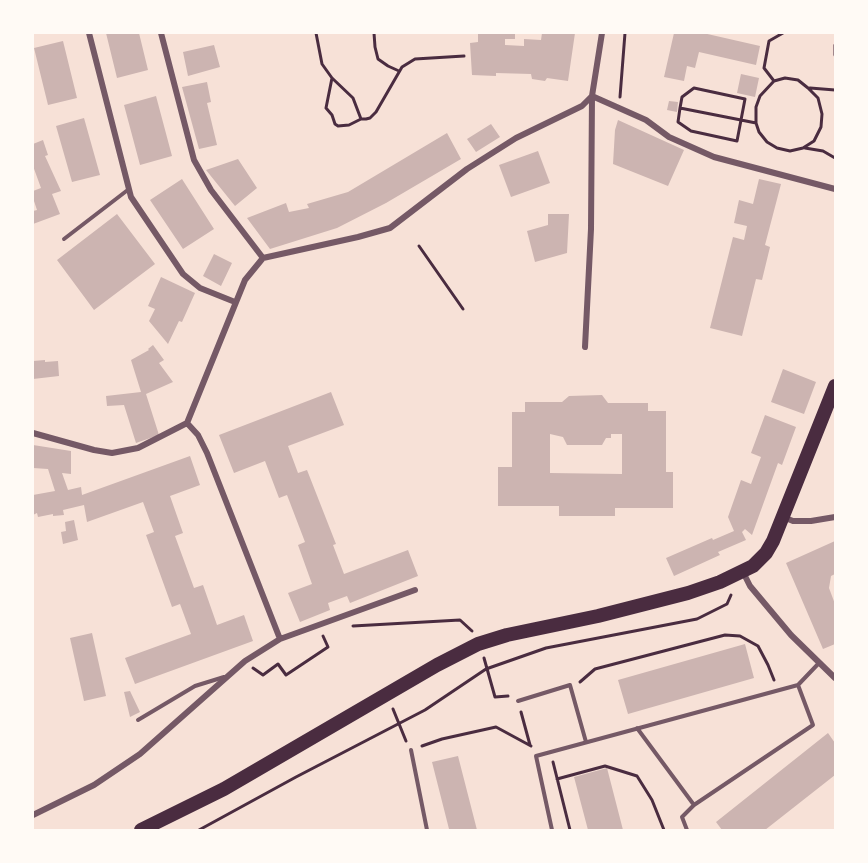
<!DOCTYPE html>
<html>
<head>
<meta charset="utf-8">
<style>
  body { margin:0 }
  #map { position:relative; width:868px; height:863px; overflow:hidden; background:#f7e1d7; font-family:Raleway,sans-serif }
  canvas { display:block }
  .frame { position:absolute; inset:0; border:34px solid #fffaf5; pointer-events:none }
</style>
</head>
<body>
<div id="map">
<canvas width="868" height="863"></canvas>
<div class="frame"></div>
</div>
<script>
const context = document.querySelector('canvas').getContext('2d');
context.lineJoin = 'round';
function fill(path, color) {
  context.fillStyle = color;
  context.fill(path, 'evenodd');
}
function shape(rows) {
  const path = new Path2D();
  for (const r of rows) {
    path.moveTo(r[0], r[1]);
    for (let i = 2; i < r.length; i += 2) path.lineTo(r[i], r[i + 1]);
  }
  return path;
}
function stroke(path, color, width, dash) {
  context.strokeStyle = color;
  context.lineWidth = width;
  context.lineCap = dash ? 'butt' : 'round';
  context.setLineDash(dash || []);
  context.stroke(path);
}
const building = shape([
  [106,33,139,33,148,70,117,78],
  [478,33,515,33,515,39,505,39,505,45,524,46,524,39,541,40,542,33,575,33,568,81,547,78,545,81,532,79,531,74,496,73,496,76,472,75,470,43,478,42],
  [674,33,703,33,760,46,756,65,699,52,695,68,687,66,684,81,664,77],
  [63,41,77,98,48,105,34,48],
  [214,45,220,67,188,76,183,52],
  [741,74,759,78,755,97,737,93],
  [207,82,211,102,207,103,217,145,199,149,182,87],
  [156,96,172,156,140,165,124,105],
  [669,101,678,102,677,112,667,110],
  [84,118,100,175,72,182,56,126],
  [618,120,684,150,668,186,613,164,615,130],
  [491,124,500,137,476,152,467,139],
  [447,133,461,159,386,203,337,228,270,249,247,218,286,203,289,212,309,208,307,204,348,192],
  [43,140,48,155,45,156,61,191,52,194,60,214,33,224,33,211,37,210,33,198,33,191,41,188,33,166,33,144],
  [538,151,550,183,511,197,499,165],
  [238,159,257,188,235,206,206,170],
  [182,179,214,229,183,249,150,200],
  [759,179,781,184,765,245,770,247,762,280,756,279,742,336,710,328,733,237,744,240,747,226,734,223,739,200,753,204],
  [117,214,155,264,94,310,57,260],
  [548,214,569,214,567,253,535,262,527,231,548,225],
  [214,254,232,263,221,286,203,276],
  [161,277,195,293,182,322,179,321,168,344,149,321,155,309,148,306],
  [153,345,164,360,159,363,173,382,146,394,159,435,136,443,124,405,107,406,106,396,141,392,131,360,149,350,148,349],
  [45,360,45,362,58,361,59,376,33,379,33,361],
  [783,369,816,382,804,414,771,402],
  [331,392,344,425,288,446,298,473,307,470,336,544,333,545,344,574,408,550,418,576,350,603,347,596,328,603,330,610,300,622,288,593,312,584,298,545,305,542,287,495,279,498,265,461,234,473,219,435],
  [602,395,608,403,648,403,648,411,666,411,666,472,673,472,673,508,615,508,615,516,559,516,559,506,498,506,498,467,512,467,512,412,525,412,525,402,562,402,569,396],
  [550,434,563,437,567,445,602,445,606,438,611,438,611,434,622,434,622,474,550,473],
  [765,415,796,427,782,465,778,463,752,535,745,529,742,532,746,540,718,552,720,555,674,576,666,558,712,538,713,540,734,531,728,517,741,480,751,484,761,457,751,453],
  [33,445,71,451,71,474,62,473,68,490,81,487,82,495,190,456,200,485,170,496,183,533,175,536,194,588,203,585,217,625,244,615,253,641,135,684,125,658,191,634,180,604,172,607,146,535,154,532,143,502,87,522,84,505,63,510,64,515,53,516,53,514,38,517,37,513,33,515,33,495,55,491,48,469,33,468],
  [74,520,78,540,63,544,61,532,66,531,65,522],
  [835,541,835,574,831,576,829,588,835,604,835,644,823,649,786,563],
  [92,633,106,696,84,701,70,638],
  [745,644,754,678,628,714,618,680],
  [130,691,140,712,130,717,124,692],
  [828,733,835,743,835,775,765,830,722,830,716,822],
  [458,756,477,830,449,829,432,762],
  [607,768,623,830,588,830,574,777]
]);
const path = shape([
  [316,33,322,64,332,78,353,98,361,119,366,119,370,118,376,112,402,67,415,59,464,56],
  [374,33,375,47,378,59,388,66,399,71],
  [835,45,835,55],
  [332,78,326,108,332,115,335,124,338,126,349,125,361,119],
  [785,78,798,80,808,88,818,98,822,114,821,127,814,141,803,148,790,151,777,148,767,142,759,132,756,123,756,107,760,96,774,81,785,78],
  [774,81,764,68,769,41,783,33],
  [810,88,835,90],
  [620,97,625,33],
  [680,108,678,122,691,131,737,141,745,99,694,88,682,97,680,108,741,120,756,123],
  [805,148,823,151,835,158],
  [419,246,463,309],
  [353,626,460,620,472,631],
  [484,658,495,697,508,696],
  [253,668,263,675,278,664,286,675,328,647,323,636],
  [580,682,595,669,725,635,740,636,758,646,768,665,774,680],
  [393,709,406,741],
  [521,712,530,745],
  [422,746,442,739,496,727,531,746],
  [553,762,570,830],
  [557,779,605,766,637,776,652,800,664,830],
  [199,830,296,777,425,710,486,669,546,648,697,619,727,604,731,595]
]);
const service = shape([
  [64,239,129,189],
  [518,701,570,685,586,742],
  [138,720,195,686,224,677],
  [637,728,694,805],
  [411,750,427,830],
  [552,830,536,756,798,685,819,663],
  [687,830,682,817,694,805,813,725,798,685]
]);
const minor = shape([
  [89,33,131,197,183,274,200,288,235,302],
  [161,33,194,160,211,190,263,258],
  [592,96,646,120,669,137,714,157,835,189],
  [585,347,591,229,592,96,602,33],
  [187,423,198,435,207,453,280,639],
  [33,433,94,450,112,453,138,448,187,423,245,280,263,258,358,237,390,228,467,169,516,138,582,106,592,96],
  [783,517,793,521,811,521,835,517],
  [743,572,750,586,791,635,835,678],
  [33,815,94,785,140,754,245,661,280,639,415,590]
]);
const primary = shape([
  [141,830,224,789,437,665,478,644,507,635,598,616,688,593,720,582,753,566,766,553,773,541,835,386]
]);
fill(building, '#ccb4b1');
stroke(path, '#4a2c40', 3);
stroke(service, '#755966', 4);
stroke(minor, '#755966', 6);
stroke(primary, '#4a2c40', 14);
</script>
</body>
</html>
